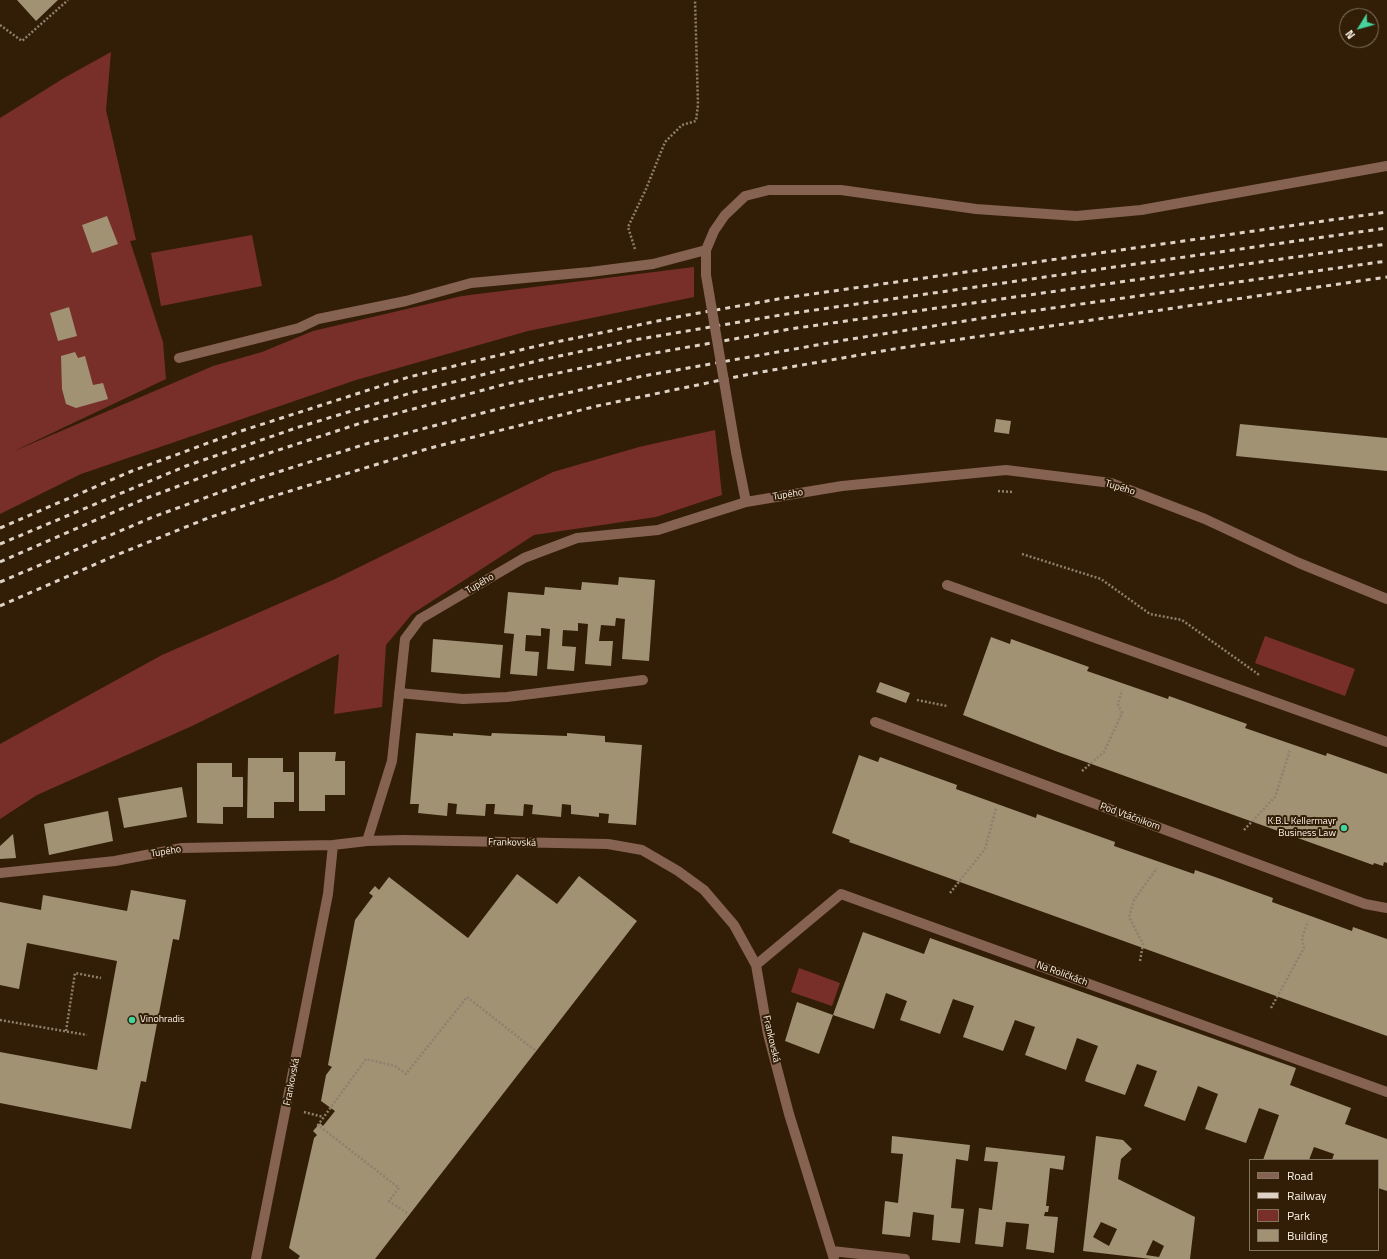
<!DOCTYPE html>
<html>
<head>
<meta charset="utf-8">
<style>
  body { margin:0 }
  #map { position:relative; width:1387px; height:1259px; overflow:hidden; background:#321e07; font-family:"Titillium Web",sans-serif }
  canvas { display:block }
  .legend { position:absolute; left:1249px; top:1159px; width:130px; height:92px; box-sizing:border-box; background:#321e07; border:1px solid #837361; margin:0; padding:5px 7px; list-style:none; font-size:12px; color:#fdf2e7 }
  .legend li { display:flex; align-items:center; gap:8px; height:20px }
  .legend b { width:20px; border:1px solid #837361 }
  .north { position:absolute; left:1339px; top:8px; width:40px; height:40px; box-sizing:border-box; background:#321e07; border:1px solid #837361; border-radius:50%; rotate:233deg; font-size:11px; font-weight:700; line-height:16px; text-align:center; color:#fdf2e7 }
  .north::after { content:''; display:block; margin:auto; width:14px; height:18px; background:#46d49e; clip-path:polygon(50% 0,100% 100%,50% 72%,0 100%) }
</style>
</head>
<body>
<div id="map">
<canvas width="1387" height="1259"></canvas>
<ul class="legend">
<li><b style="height:5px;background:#856251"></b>Road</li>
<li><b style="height:5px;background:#ded1c5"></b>Railway</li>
<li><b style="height:11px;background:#792f29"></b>Park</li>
<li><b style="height:11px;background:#a19273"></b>Building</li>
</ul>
<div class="north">N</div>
</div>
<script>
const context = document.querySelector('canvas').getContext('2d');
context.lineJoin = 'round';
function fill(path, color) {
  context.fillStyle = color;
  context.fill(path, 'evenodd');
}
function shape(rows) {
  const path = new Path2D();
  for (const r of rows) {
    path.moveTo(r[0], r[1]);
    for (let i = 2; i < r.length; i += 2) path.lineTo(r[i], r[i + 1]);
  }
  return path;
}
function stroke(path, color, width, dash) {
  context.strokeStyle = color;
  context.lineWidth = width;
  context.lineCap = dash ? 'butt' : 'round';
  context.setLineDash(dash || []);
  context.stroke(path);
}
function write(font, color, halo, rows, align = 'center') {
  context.font = font + ' "Titillium Web",sans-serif';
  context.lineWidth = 4;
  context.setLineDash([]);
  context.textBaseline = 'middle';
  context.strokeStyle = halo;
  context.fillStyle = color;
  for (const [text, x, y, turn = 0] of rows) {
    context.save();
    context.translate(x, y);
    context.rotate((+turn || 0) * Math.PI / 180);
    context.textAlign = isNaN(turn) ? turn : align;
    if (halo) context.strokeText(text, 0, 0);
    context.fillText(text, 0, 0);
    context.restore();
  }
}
const green = shape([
  [111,52,106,110,136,240,130,241,163,342,166,379,12,452,213,366,262,352,313,331,462,296,694,267,694,297,528,331,356,380,81,474,0,514,0,118,64,78],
  [252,235,262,286,161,306,151,253],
  [715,430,722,495,656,517,534,535,412,614,386,645,382,707,334,714,339,654,192,726,37,795,0,819,0,744,162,655,333,580,553,472,639,447],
  [1265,636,1355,669,1345,696,1255,663],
  [799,968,840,983,832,1006,791,992]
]);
const building = shape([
  [17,0,58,0,36,21],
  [107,216,118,244,92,253,82,225],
  [69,307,77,336,58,341,50,313],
  [75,352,78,358,85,356,93,385,103,383,108,399,76,408,66,404,62,389,61,356],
  [996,419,1011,421,1009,434,994,432],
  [1240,424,1387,438,1387,471,1236,456],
  [619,577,655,580,649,661,622,659,625,619,616,618,615,626,601,625,599,641,613,641,611,666,585,664,588,624,578,623,578,631,563,630,562,646,576,647,574,671,547,669,550,629,541,628,541,636,526,635,525,651,539,652,537,676,510,674,514,634,504,633,508,592,544,595,545,587,581,590,582,582,618,585],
  [991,637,1010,644,1011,639,1089,667,1087,671,1168,699,1169,696,1247,724,1245,728,1326,756,1327,753,1387,774,1387,863,1384,862,1383,866,1374,863,1373,865,1058,752,963,715],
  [433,639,503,645,500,678,431,672],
  [880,682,910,693,906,703,876,692],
  [416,733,453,736,453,733,491,736,492,733,567,736,567,733,605,736,605,742,642,745,636,825,608,823,609,814,599,813,599,817,571,814,571,805,562,804,561,817,532,814,533,805,524,804,523,816,494,814,495,804,486,804,485,816,456,814,457,804,448,803,447,816,418,813,419,804,410,804],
  [299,752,336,752,335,761,345,761,345,795,325,795,325,811,299,811],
  [859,755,878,762,880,757,957,785,956,789,1036,818,1037,814,1115,842,1114,846,1194,874,1195,870,1215,877,1273,898,1272,902,1352,931,1353,927,1387,939,1387,1036,849,842,850,840,832,833],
  [248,758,283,758,283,772,294,772,294,802,274,802,274,818,247,818],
  [197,763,232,763,232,777,243,777,243,807,223,807,223,824,197,823],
  [182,787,187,817,124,828,118,798],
  [108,811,113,841,49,855,44,824],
  [13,834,16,858,0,859,0,846],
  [517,874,557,904,579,876,637,921,375,1259,298,1259,300,1256,289,1248,314,1138,317,1135,313,1131,320,1123,323,1126,335,1111,321,1101,326,1075,332,1067,328,1065,355,920,373,896,369,893,375,886,379,890,389,877,468,938],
  [131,890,186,900,179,940,173,939,146,1082,141,1081,131,1129,0,1103,0,1052,97,1070,117,961,27,943,19,989,0,985,0,902,41,910,43,895,127,911],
  [863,932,924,954,930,938,1296,1068,1290,1085,1351,1108,1345,1124,1387,1139,1387,1191,1378,1188,1378,1160,1332,1160,1334,1154,1314,1147,1309,1160,1263,1160,1279,1115,1259,1108,1246,1143,1205,1129,1218,1094,1198,1086,1185,1121,1144,1106,1157,1071,1137,1064,1125,1095,1087,1082,1085,1081,1086,1077,1098,1046,1077,1038,1066,1070,1025,1055,1035,1027,1015,1020,1003,1051,963,1037,974,1006,953,999,940,1034,900,1020,907,1001,886,993,874,1029,833,1015],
  [797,1002,833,1015,819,1054,785,1041],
  [892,1136,970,1145,968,1161,956,1159,951,1208,964,1209,960,1243,932,1240,934,1215,913,1212,910,1237,882,1234,885,1201,898,1203,903,1154,891,1153],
  [1096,1136,1123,1140,1132,1149,1121,1159,1118,1179,1195,1217,1190,1259,1151,1259,1083,1251],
  [1101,1222,1117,1229,1109,1246,1093,1237],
  [1153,1240,1164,1246,1159,1257,1146,1255],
  [986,1147,1065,1156,1063,1170,1050,1168,1046,1206,1049,1206,1048,1212,1045,1212,1044,1216,1058,1217,1054,1253,1026,1249,1029,1224,1006,1222,1003,1247,975,1244,979,1208,992,1210,998,1162,984,1161]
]);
const path = shape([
  [0,25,22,41,68,0],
  [635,249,628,227,646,189,665,142,682,125,696,121,698,105,695,0],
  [998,491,1013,492],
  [1022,554,1101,579,1150,614,1182,620,1258,674,1258,677],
  [917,700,947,706],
  [1082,771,1104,752,1122,713,1118,704,1122,690],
  [1244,830,1275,797,1290,750],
  [950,893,985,849,996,808],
  [1140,961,1143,944,1129,917,1134,900,1157,868],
  [1271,1008,1304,948,1302,938,1308,921],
  [0,1020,87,1035],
  [66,1031,75,973,101,978],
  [304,1112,323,1117],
  [407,1213,389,1201,399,1188,318,1125,366,1059,395,1066,406,1074,467,997,536,1051]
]);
const minor = shape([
  [706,275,706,250,714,231,725,215,745,196,769,190,841,190,976,209,1076,216,1141,210,1387,166],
  [179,358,299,328,318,319,406,301,471,283,590,272,653,264,706,250],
  [736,452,746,502],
  [947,585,1387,742],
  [399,693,463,699,507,697,643,680],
  [875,722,1365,904,1387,908],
  [367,841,392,761,405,639,420,619,524,558,577,538,658,530,746,502,842,486,1006,470,1111,483,1205,519,1299,563,1387,599],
  [0,873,115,861,182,848,333,845,367,841,403,840,608,844,642,850,678,871,704,890,734,925,756,965,768,1034,789,1114,834,1259],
  [756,965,841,894,1387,1092],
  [832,1251,905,1259],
  [256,1259,328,894,333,845]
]);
const rail = shape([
  [0,528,132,471,238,432,409,377,537,346,682,316,784,298,1387,212],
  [0,544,186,466,299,427,414,392,541,360,634,340,787,314,1387,228],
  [0,562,144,499,248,460,361,423,502,385,638,356,790,329,1387,244],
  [0,582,153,517,256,479,369,443,509,406,643,376,845,340,996,316,1387,261],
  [0,606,114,556,208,518,264,499,430,448,597,406,750,374,900,348,1387,277]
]);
const minorBridge = shape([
  [706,275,736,452]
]);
const markers = [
  [1344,828,4,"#46d49e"],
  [132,1020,4,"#46d49e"]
];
const streetNames = [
  ["Tupého",1120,488,17],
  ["Tupého",788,495,-9],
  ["Tupého",480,584,-31],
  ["Pod Vtáčnikom",1130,817,20],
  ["Frankovská",512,843,1],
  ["Tupého",166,852,-9],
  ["Na Roličkách",1062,974,20],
  ["Frankovská",771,1039,77],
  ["Frankovská",292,1082,-79]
];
const poiNames = [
  ["K.B.L Kellermayr",1336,822],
  ["Business Law",1336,834],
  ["Vinohradis",140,1020,"left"]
];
fill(green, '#792f29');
fill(building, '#a19273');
stroke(path, '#8f7f6e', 2.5, [2, 2]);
stroke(minor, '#856251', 10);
stroke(rail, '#ded1c5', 3, [5, 5]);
stroke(minorBridge, '#856251', 10);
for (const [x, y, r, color] of markers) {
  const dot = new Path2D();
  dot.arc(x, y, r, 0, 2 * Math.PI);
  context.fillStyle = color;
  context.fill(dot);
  stroke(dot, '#321e07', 1.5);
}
write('10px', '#fdf2e7', '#321e07', streetNames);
write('10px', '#fdf2e7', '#321e07', poiNames, 'right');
</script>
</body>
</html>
